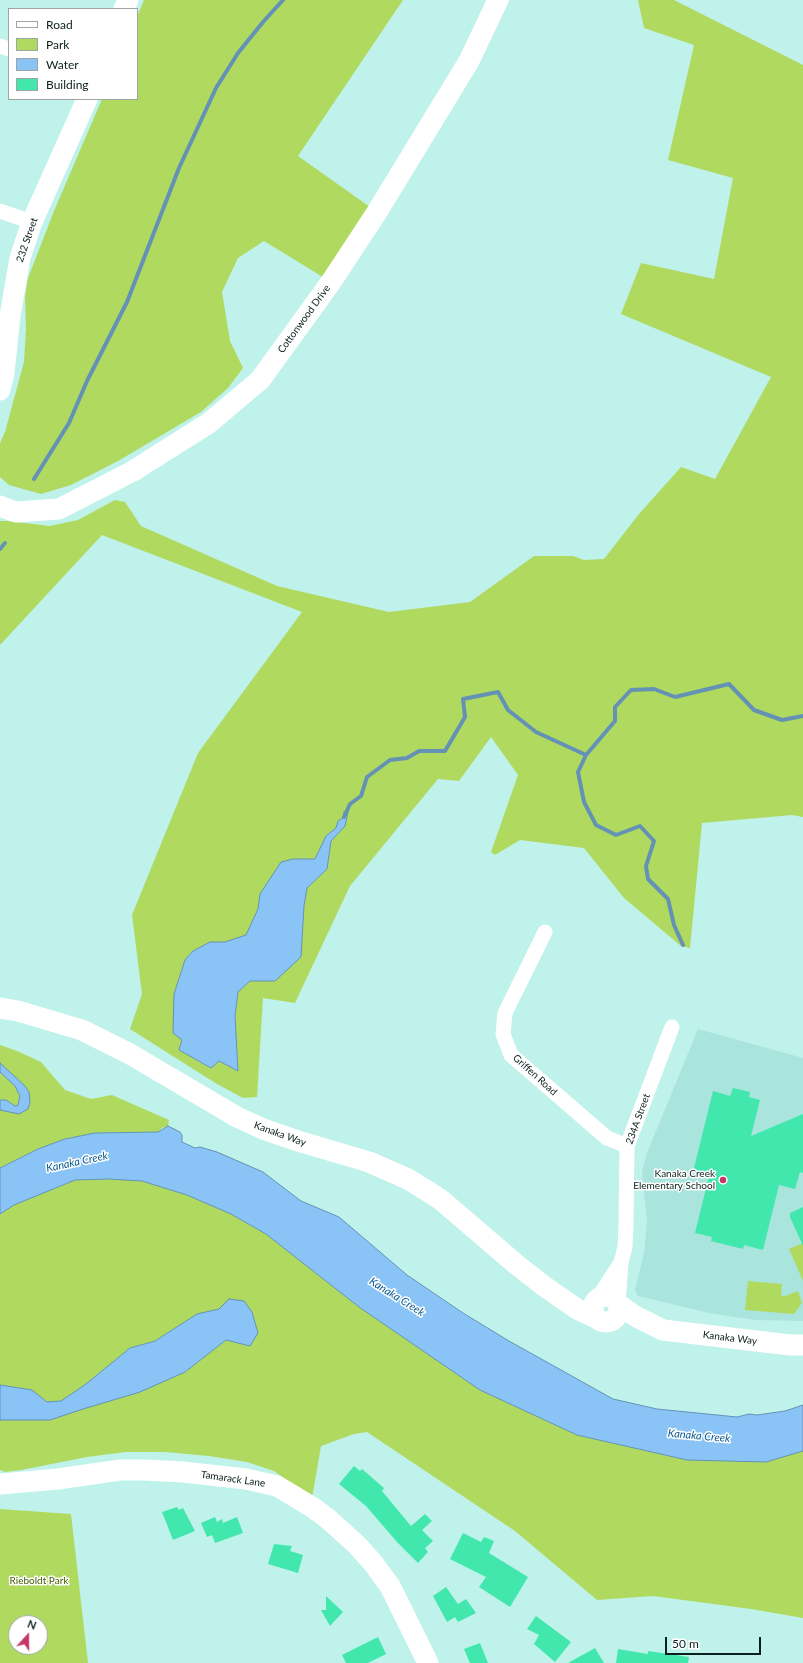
<!DOCTYPE html>
<html>
<head>
<meta charset="utf-8">
<style>
  body { margin:0 }
  #map { position:relative; width:803px; height:1663px; overflow:hidden; background:#bff2ea; font-family:Lato,sans-serif }
  canvas { display:block }
  .legend { position:absolute; left:8px; top:8px; width:130px; height:92px; box-sizing:border-box; background:#fff; border:1px solid #9da5a4; margin:0; padding:5px 7px; list-style:none; font-size:12px; color:#0b1f1c }
  .legend li { display:flex; align-items:center; gap:8px; height:20px }
  .legend b { width:20px; border:1px solid #9da5a4 }
  .north { position:absolute; left:8px; top:1615px; width:40px; height:40px; box-sizing:border-box; background:#fff; border:1px solid #9da5a4; border-radius:50%; rotate:21deg; font-size:11px; font-weight:700; line-height:16px; text-align:center; color:#0b1f1c }
  .north::after { content:''; display:block; margin:auto; width:14px; height:18px; background:#c53766; clip-path:polygon(50% 0,100% 100%,50% 72%,0 100%) }
  .scale { position:absolute; left:665px; top:1637px; width:96px; height:18px; box-sizing:border-box; border:2px solid #0b1f1c; border-top:0; padding-left:5px; font-size:12px; line-height:14px; white-space:nowrap; color:#0b1f1c; -webkit-text-stroke:3px #fff; paint-order:stroke }
</style>
</head>
<body>
<div id="map">
<canvas width="803" height="1663"></canvas>
<ul class="legend">
<li><b style="height:5px;background:#fff"></b>Road</li>
<li><b style="height:11px;background:#b0d960"></b>Park</li>
<li><b style="height:11px;background:#8ac4f7"></b>Water</li>
<li><b style="height:11px;background:#42e7ae"></b>Building</li>
</ul>
<div class="north">N</div>
<div class="scale">50 m</div>
</div>
<script>
const context = document.querySelector('canvas').getContext('2d');
context.lineJoin = 'round';
function fill(path, color) {
  context.fillStyle = color;
  context.fill(path, 'evenodd');
}
function shape(rows) {
  const path = new Path2D();
  for (const r of rows) {
    if (r.length === 3) {
      path.moveTo(r[0] + r[2], r[1]);
      path.arc(r[0], r[1], r[2], 0, 2 * Math.PI);
      continue;
    }
    path.moveTo(r[0], r[1]);
    for (let i = 2; i < r.length; i += 2) path.lineTo(r[i], r[i + 1]);
  }
  return path;
}
function stroke(path, color, width, dash) {
  context.strokeStyle = color;
  context.lineWidth = width;
  context.lineCap = dash ? 'butt' : 'round';
  context.setLineDash(dash || []);
  context.stroke(path);
}
function write(font, color, halo, rows, align = 'center') {
  context.font = font + ' Lato,sans-serif';
  context.lineWidth = 3;
  context.setLineDash([]);
  context.textBaseline = 'middle';
  context.strokeStyle = halo;
  context.fillStyle = color;
  for (const [text, x, y, turn = 0] of rows) {
    context.save();
    context.translate(x, y);
    context.rotate((+turn || 0) * Math.PI / 180);
    context.textAlign = isNaN(turn) ? turn : align;
    if (halo) context.strokeText(text, 0, 0);
    context.fillText(text, 0, 0);
    context.restore();
  }
}
const built = shape([
  [698,1029,803,1058,803,1321,755,1320,709,1313,638,1296,635,1290,644,1253,647,1222,642,1172,647,1153]
]);
const green = shape([
  [144,0,403,0,298,156,377,212,331,282,264,241,238,258,222,292,230,341,243,368,228,388,201,412,118,461,71,485,41,494,9,485,0,477,0,443,5,432,24,362,26,329,25,297,28,278,54,211,102,99,137,99,137,17],
  [638,0,674,0,803,65,803,817,792,815,702,823,690,948,681,946,624,898,584,848,520,840,495,855,491,852,518,775,491,737,459,781,438,779,350,886,295,1003,263,998,257,1097,243,1098,217,1084,130,1029,142,994,132,915,198,753,302,612,102,535,0,645,0,521,7,521,50,526,78,520,115,500,125,502,141,526,277,586,389,612,470,602,534,556,573,556,584,560,604,559,639,514,681,467,715,479,771,377,621,314,641,263,714,279,733,178,668,160,694,45,644,28],
  [343,818,345,826,331,841,327,869,307,888,304,906,275,981,250,981,238,992,235,1016,238,1071,219,1061,211,1068,179,1050,182,1039,174,994,185,960,193,951,210,942,225,942,246,936,258,909,260,894,270,880,293,859,315,859,326,836,336,828,338,821],
  [0,1045,17,1051,41,1062,65,1090,91,1099,112,1095,169,1120,168,1126,162,1128,158,1132,95,1133,65,1139,38,1149,0,1168,0,1110,20,1114,25,1086,0,1063],
  [0,1072,15,1086,20,1096,18,1105,15,1106,6,1100,0,1100],
  [108,1179,142,1181,187,1195,231,1214,266,1234,359,1307,480,1390,577,1435,687,1460,803,1451,803,1618,751,1609,653,1596,597,1600,515,1531,367,1432,354,1434,321,1446,312,1498,274,1471,247,1462,209,1456,165,1452,126,1452,87,1457,21,1470,5,1472,0,1470,0,1420,50,1420,185,1372,226,1340,250,1346,219,1309,197,1314,155,1341,130,1348,86,1384,61,1401,47,1402,32,1390,0,1385,0,1214,14,1205,75,1180],
  [803,1243,803,1281,789,1249],
  [748,1281,782,1284,781,1296,785,1296,798,1291,802,1303,794,1314,745,1310],
  [0,1509,71,1514,88,1663,0,1663],
  [16,1623,40,1623,40,1647,16,1647]
]);
const water = shape([
  [344,812,348,812,345,826,331,841,327,869,307,888,304,906,301,957,275,981,250,981,238,992,235,1016,238,1071,219,1061,211,1068,179,1050,182,1040,173,1033,174,994,185,960,193,951,210,942,225,942,246,935,258,909,260,894,281,862,293,859,315,859,326,836,336,828,338,821,343,818,344,812],
  [0,1063,25,1086,29,1092,30,1102,28,1109,19,1114,0,1110,0,1100,6,1100,15,1106,18,1105,20,1096,15,1086,0,1072,0,1063],
  [168,1126,180,1132,182,1135,182,1142,195,1148,200,1147,217,1152,263,1172,301,1201,339,1217,407,1275,463,1313,509,1341,613,1399,657,1409,737,1417,749,1414,757,1415,785,1411,803,1405,803,1451,766,1462,687,1460,577,1435,480,1390,359,1307,266,1234,231,1214,187,1195,142,1181,108,1179,75,1180,14,1205,0,1214,0,1168,38,1149,65,1139,95,1133,158,1132,168,1126],
  [229,1299,244,1301,252,1312,258,1333,250,1346,226,1340,185,1372,140,1392,83,1409,50,1420,0,1420,0,1385,32,1390,47,1402,61,1401,86,1384,130,1348,155,1341,197,1314,219,1309,229,1299]
]);
const stream = shape([
  [34,479,69,423,87,381,127,302,179,168,216,88,238,53,263,22,283,0],
  [0,549,5,543],
  [586,755,578,772,584,802,596,825,616,835,640,826,654,841,646,866,648,879,668,899,674,925,683,945],
  [344,817,350,804,361,796,367,777,390,760,407,758,419,751,445,751,465,717,463,699,498,692,508,710,536,732,586,755,615,721,615,707,631,690,654,689,675,697,729,684,754,710,782,720,803,716]
]);
const building = shape([
  [733,1088,750,1092,749,1097,760,1100,751,1136,803,1114,803,1173,800,1172,795,1189,779,1185,763,1250,744,1245,743,1249,711,1241,712,1237,695,1233,709,1176,693,1172,713,1091,730,1096],
  [803,1207,803,1246,790,1217,790,1213],
  [354,1466,360,1471,362,1469,384,1488,382,1491,411,1526,425,1514,432,1521,422,1530,433,1541,425,1548,428,1552,418,1563,397,1542,366,1506,339,1484],
  [177,1507,179,1510,183,1508,195,1531,173,1540,162,1512],
  [215,1517,217,1522,222,1519,223,1523,237,1517,243,1533,215,1543,212,1535,207,1537,201,1523],
  [463,1533,481,1542,484,1537,494,1541,489,1553,528,1577,510,1607,479,1587,486,1577,450,1559],
  [274,1544,292,1546,290,1551,303,1555,298,1573,268,1564],
  [446,1587,458,1604,466,1599,476,1613,458,1622,455,1617,447,1622,433,1596],
  [326,1596,343,1612,330,1626,321,1610,326,1610],
  [536,1616,571,1642,555,1662,534,1644,539,1635,527,1629],
  [378,1637,386,1654,368,1663,346,1663,342,1655],
  [480,1643,488,1663,470,1663,464,1649],
  [595,1648,604,1663,568,1663],
  [618,1649,648,1654,648,1651,689,1657,688,1663,616,1663]
]);
const street = shape([
  [0,46,9,49],
  [0,211,32,222],
  [545,932,505,1013,503,1034,511,1055,607,1138,627,1146],
  [601,1296,603,1290,620,1264],
  [618,1304,621,1263,625,1247,626,1226,627,1146,672,1027]
]);
const secondary = shape([
  [124,9,128,0],
  [0,390,4,373,10,316,20,258,32,222,87,99],
  [0,506,16,512,59,509,133,471,209,423,260,380,331,282,377,212,469,61,498,0],
  [0,1008,18,1011,82,1030,130,1054,237,1117,263,1129,298,1141,369,1162,408,1179,440,1199,517,1265,544,1286,577,1309,596,1318],
  [606,1309,13],
  [618,1304,635,1316,663,1330,790,1345,803,1345],
  [0,1484,58,1479,120,1470,144,1470,183,1472,246,1479,277,1486,312,1507,327,1518,357,1545,373,1563,390,1586,428,1663]
]);
const markers = [
  [723,1180,4,"#c53766"]
];
const streetNames = [
  ["232 Street",27,240,-71],
  ["Cottonwood Drive",304,319,-54],
  ["Griffen Road",535,1075,42],
  ["234A Street",638,1119,-70],
  ["Kanaka Way",280,1134,20],
  ["Kanaka Way",730,1338,7],
  ["Tamarack Lane",233,1479,8]
];
const poiNames = [
  ["Kanaka Creek",715,1174],
  ["Elementary School",715,1186]
];
const parkNames = [
  ["Rieboldt Park",39,1581]
];
const waterNames = [
  ["Kanaka Creek",77,1162,-12],
  ["Kanaka Creek",397,1297,32],
  ["Kanaka Creek",699,1436,5]
];
fill(built, '#a9e5dd');
fill(green, '#b0d960');
fill(water, '#8ac4f7');
stroke(water, '#6492b5', 1);
stroke(stream, '#6492b5', 4);
fill(building, '#42e7ae');
stroke(street, '#fff', 15);
stroke(secondary, '#fff', 21);
for (const [x, y, r, color] of markers) {
  const dot = new Path2D();
  dot.arc(x, y, r, 0, 2 * Math.PI);
  context.fillStyle = color;
  context.fill(dot);
  stroke(dot, '#fff', 1.5);
}
write('10px', '#0b1f1c', '#fff', streetNames);
write('10px', '#0b1f1c', '#fff', poiNames, 'right');
write('10px', '#445c00', '#fff', parkNames);
write('italic 11px', '#085b90', '#fff', waterNames);
</script>
</body>
</html>
